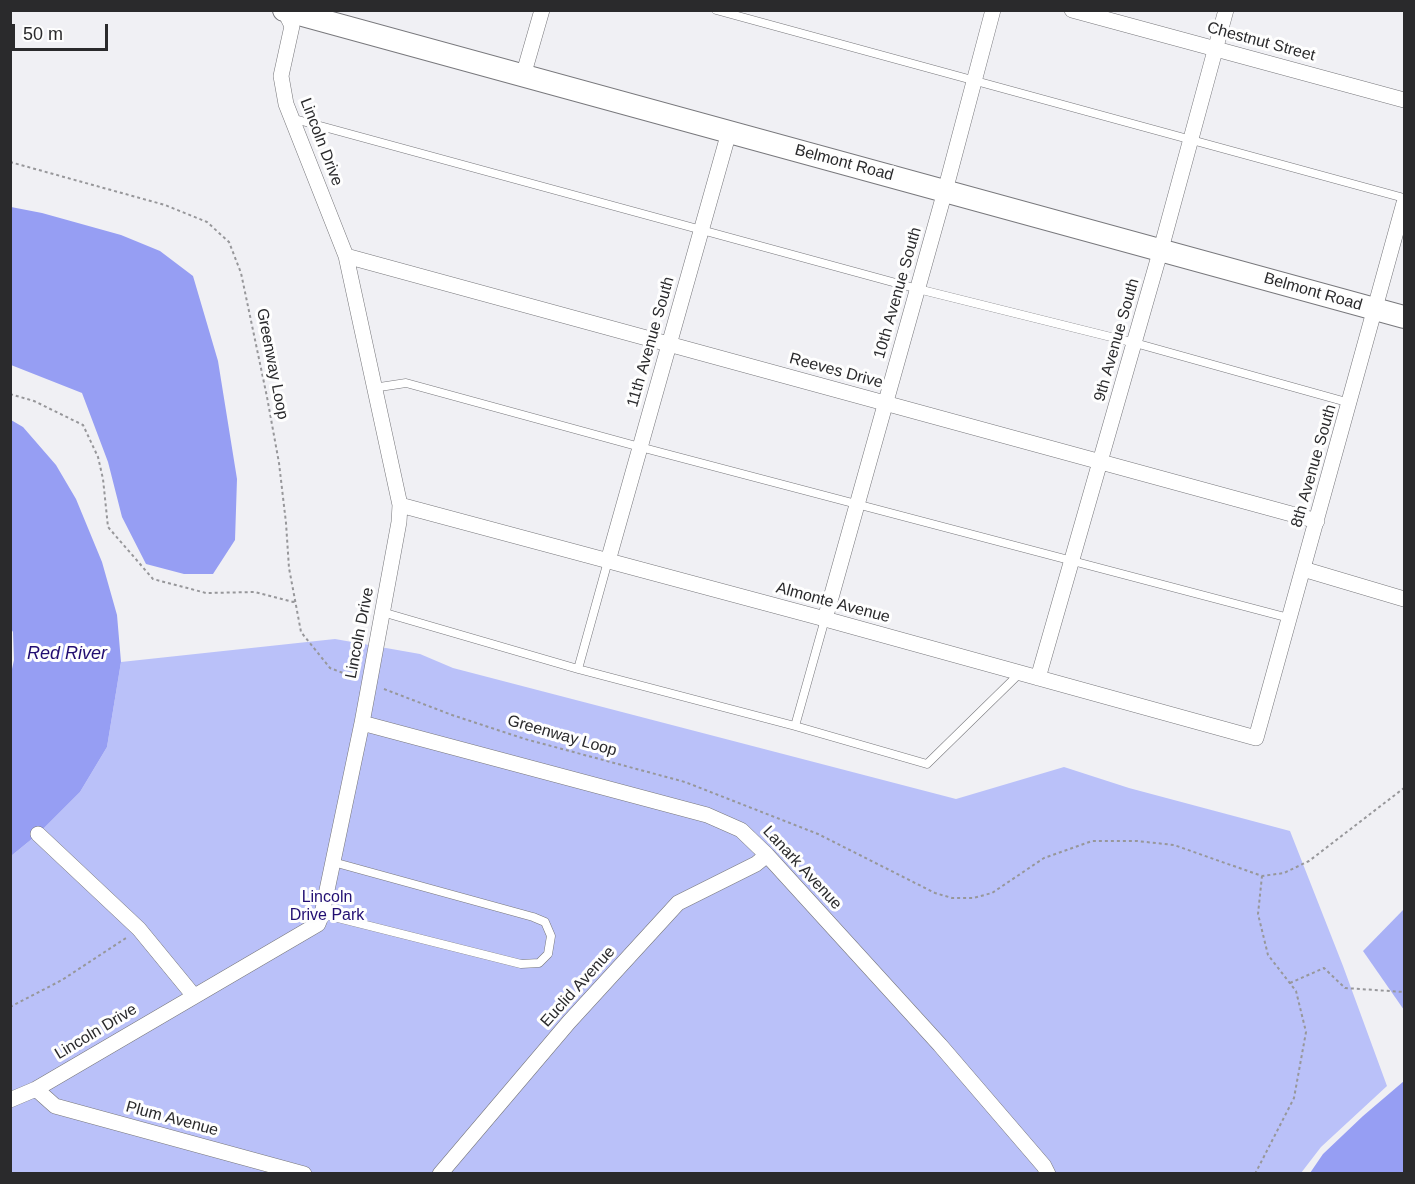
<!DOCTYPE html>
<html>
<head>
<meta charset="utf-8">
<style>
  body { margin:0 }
  #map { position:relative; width:1415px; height:1184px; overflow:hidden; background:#f0f0f4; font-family:Arial,sans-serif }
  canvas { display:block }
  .frame { position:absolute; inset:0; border:12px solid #2a2a2c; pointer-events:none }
  .scale { position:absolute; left:12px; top:24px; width:96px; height:27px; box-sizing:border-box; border:3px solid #2a2a2c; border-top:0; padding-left:8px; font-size:18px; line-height:21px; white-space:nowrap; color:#2a2a2c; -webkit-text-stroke:4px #fefefe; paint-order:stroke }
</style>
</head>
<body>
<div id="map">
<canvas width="1415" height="1184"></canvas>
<div class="frame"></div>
<div class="scale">50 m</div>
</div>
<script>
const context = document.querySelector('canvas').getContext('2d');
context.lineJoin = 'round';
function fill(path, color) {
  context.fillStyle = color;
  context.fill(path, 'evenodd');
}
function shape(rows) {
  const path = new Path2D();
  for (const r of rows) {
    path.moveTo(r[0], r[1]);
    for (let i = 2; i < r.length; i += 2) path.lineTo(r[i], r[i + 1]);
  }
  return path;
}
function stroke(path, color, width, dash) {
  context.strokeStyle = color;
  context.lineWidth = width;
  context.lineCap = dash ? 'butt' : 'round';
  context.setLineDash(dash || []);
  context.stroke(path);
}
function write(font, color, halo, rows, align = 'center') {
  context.font = font + ' Arial,sans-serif';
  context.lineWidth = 6;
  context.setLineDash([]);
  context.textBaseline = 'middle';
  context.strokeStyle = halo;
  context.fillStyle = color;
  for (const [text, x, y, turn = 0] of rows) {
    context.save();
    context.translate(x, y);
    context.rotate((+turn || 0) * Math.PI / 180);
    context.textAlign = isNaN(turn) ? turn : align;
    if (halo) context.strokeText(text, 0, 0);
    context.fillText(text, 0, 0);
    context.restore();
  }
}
const green = shape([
  [335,639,420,654,453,668,956,799,1064,767,1129,788,1290,831,1343,966,1387,1086,1321,1147,1301,1173,11,1174,11,856,38,834,80,792,107,747,121,662]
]);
const forest = shape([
  [1404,909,1404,1010,1363,951]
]);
const water = shape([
  [11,207,42,213,121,235,160,251,193,276,218,361,237,479,235,540,213,574,184,574,146,564,122,517,108,462,82,393,11,365],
  [11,420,23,427,56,465,76,499,102,562,117,615,121,662,107,747,80,792,38,834,11,856,10,678,14,660,13,632,10,627],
  [1404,1081,1404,1173,1310,1173,1323,1154,1363,1116]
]);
const path = shape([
  [10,162,165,205,207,222,229,242,241,273,267,397,279,463,286,523,289,568,301,632,330,668,356,678],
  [10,394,34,401,83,425,98,457,103,479,108,527,153,579,206,593,255,592,293,602,296,601],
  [384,689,452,715,525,739,685,782,818,834,935,893,952,898,973,898,992,893,1044,858,1092,841,1137,841,1174,845,1262,876,1284,873,1309,861,1404,788],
  [1290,983,1324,968,1345,988,1404,992],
  [10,1007,62,980,126,938],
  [1255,1174,1294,1098,1306,1032,1296,991,1268,955,1258,914,1262,876]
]);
const lane = shape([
  [716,10,1404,198],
  [291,118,918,289,1135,343,1350,403],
  [373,388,406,383,640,447,1289,618],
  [382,612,578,669,795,726,927,764,1020,673],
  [578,669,608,561],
  [795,726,825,619],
  [322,914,521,964,539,963,548,954,551,936,545,922,533,917,333,862]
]);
const street = shape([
  [1072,10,1404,100],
  [523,76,542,10],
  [346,256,1317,521],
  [400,505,825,619,1256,738,1404,203],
  [608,561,729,132],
  [1303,569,1404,599],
  [825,619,945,191,993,10],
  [1038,678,1161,249,1226,10],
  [362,723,707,815,741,830,767,855,940,1045,1044,1166,1048,1174],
  [38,834,139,929,194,996],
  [36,1089,55,1106,304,1174],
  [10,1100,36,1089,318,924,322,914,362,723,399,522,400,505,346,256,286,104,281,76,292,26,284,10],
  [440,1174,569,1022,678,903,756,864,767,855]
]);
const secondary = shape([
  [284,10,1404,317]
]);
const streetNames = [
  ["Chestnut Street",1261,42,15],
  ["Lincoln Drive",321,142,69],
  ["Belmont Road",844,163,15],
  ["Belmont Road",1313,292,16],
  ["10th Avenue South",898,293,-74],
  ["9th Avenue South",1117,340,-74],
  ["11th Avenue South",651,342,-74],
  ["Greenway Loop",272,364,79],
  ["Reeves Drive",836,371,15],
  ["8th Avenue South",1314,466,-74],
  ["Almonte Avenue",833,603,15],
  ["Lincoln Drive",360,633,-79],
  ["Greenway Loop",562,736,16],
  ["Lanark Avenue",802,868,47],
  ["Euclid Avenue",578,987,-48],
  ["Lincoln Drive",96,1032,-31],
  ["Plum Avenue",172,1119,15]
];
const parkNames = [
  ["Lincoln",327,898],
  ["Drive Park",327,916]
];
const waterNames = [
  ["Red River",67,654]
];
fill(green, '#bac1f9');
fill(forest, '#a9b1f6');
fill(water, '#969ef3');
stroke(lane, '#78787c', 9);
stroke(street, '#78787c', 16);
stroke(secondary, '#78787c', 24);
stroke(path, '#97979a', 2, [3, 3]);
stroke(lane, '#fff', 8);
stroke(street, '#fff', 15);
stroke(secondary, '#fff', 22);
write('16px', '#2a2a2c', '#fefefe', streetNames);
write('16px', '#210e72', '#fefefe', parkNames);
write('italic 18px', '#210d71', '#fefefe', waterNames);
</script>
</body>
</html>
